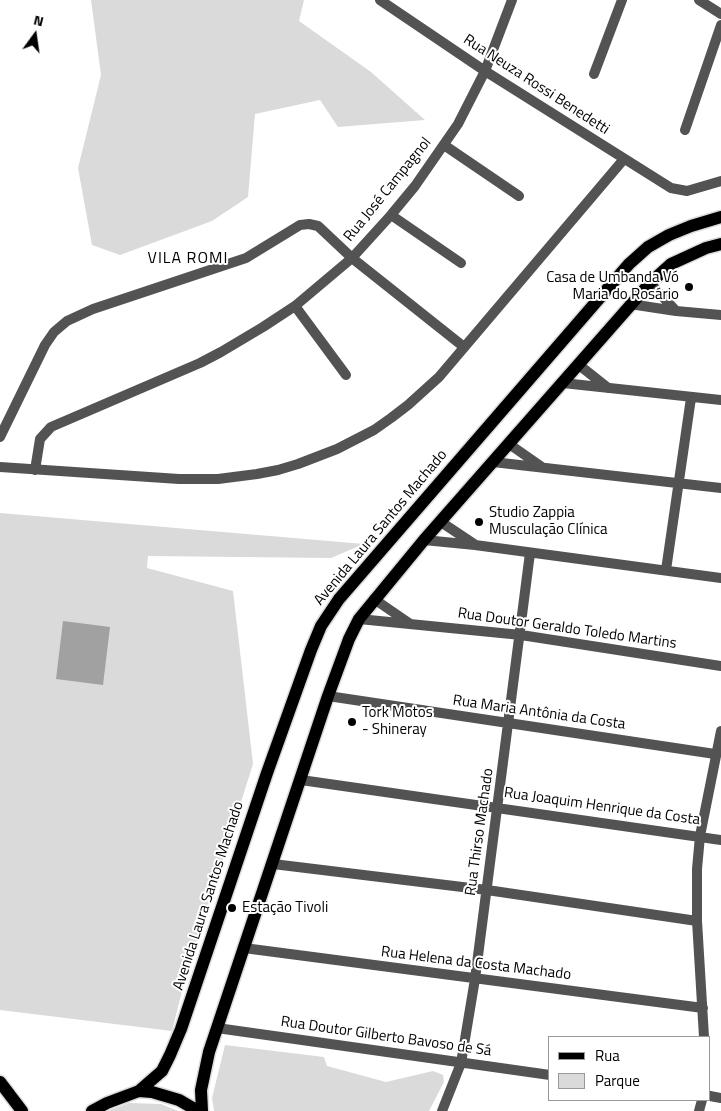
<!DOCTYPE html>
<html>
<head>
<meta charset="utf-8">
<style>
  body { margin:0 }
  #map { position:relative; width:721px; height:1111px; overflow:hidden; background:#fff; font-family:"Titillium Web",sans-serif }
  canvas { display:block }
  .legend { position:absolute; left:548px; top:1036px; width:162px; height:65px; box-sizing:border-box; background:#fff; border:1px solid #999; margin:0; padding:6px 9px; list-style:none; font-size:15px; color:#000 }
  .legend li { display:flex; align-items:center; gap:10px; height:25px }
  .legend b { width:25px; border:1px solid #999 }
  .north { position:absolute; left:10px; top:10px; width:50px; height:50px; -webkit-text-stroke:4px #fff; paint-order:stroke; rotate:14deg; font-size:14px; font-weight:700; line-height:20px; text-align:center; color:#000 }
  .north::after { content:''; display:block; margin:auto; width:18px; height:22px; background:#000; clip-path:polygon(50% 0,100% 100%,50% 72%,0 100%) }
</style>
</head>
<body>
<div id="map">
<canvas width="721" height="1111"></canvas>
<ul class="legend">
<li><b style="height:6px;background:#000"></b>Rua</li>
<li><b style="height:14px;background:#dadada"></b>Parque</li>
</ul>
<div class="north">N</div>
</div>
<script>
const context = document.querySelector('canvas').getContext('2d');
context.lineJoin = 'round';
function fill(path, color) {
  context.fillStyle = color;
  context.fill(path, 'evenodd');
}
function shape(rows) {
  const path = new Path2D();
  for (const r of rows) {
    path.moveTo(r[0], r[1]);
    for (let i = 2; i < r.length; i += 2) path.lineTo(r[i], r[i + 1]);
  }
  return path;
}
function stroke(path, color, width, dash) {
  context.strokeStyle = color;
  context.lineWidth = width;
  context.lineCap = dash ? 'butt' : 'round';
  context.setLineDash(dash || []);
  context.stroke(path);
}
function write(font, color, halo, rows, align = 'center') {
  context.font = font + ' "Titillium Web",sans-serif';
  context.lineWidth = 4;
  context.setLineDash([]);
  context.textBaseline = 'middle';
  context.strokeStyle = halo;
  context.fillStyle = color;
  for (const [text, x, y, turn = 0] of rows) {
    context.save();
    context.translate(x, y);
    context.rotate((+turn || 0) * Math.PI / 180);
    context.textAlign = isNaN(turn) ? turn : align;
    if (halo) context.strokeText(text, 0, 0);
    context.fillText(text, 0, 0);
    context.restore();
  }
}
const green = shape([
  [91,0,304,0,299,21,371,72,425,120,338,127,320,100,255,114,248,197,212,221,120,255,92,245,78,168,101,75],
  [0,513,364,544,331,558,148,556,147,568,233,591,253,764,184,983,172,1031,0,1010],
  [225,1045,324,1057,327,1066,386,1082,433,1071,443,1075,444,1082,429,1111,214,1111,212,1098],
  [129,1103,161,1104,178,1111,108,1111]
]);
const water = shape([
  [63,621,110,627,103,685,56,679]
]);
const minor = shape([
  [380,0,485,71,671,188,687,191,721,181],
  [699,0,721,14],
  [594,74,622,0],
  [685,130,721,25],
  [444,145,519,196],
  [391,215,461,263],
  [650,283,676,311],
  [630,304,676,311,721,315],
  [295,306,346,375],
  [579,365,608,388],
  [563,383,721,400],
  [0,437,45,345,54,332,67,321,93,309,246,258,300,225,309,224,318,226,352,258,464,347],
  [509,444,542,467],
  [493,462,721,488],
  [0,467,179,479,218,479,257,474,278,470,298,464,337,449,374,430,391,418,408,405,439,377,624,159],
  [35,470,40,439,51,427,200,363,221,352,263,327,295,306,352,258,391,215,415,186,458,124,485,71,512,0],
  [441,522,474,544],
  [424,540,475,545,721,578],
  [666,570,691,398],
  [374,599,409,623],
  [359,619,521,635,721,666],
  [328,696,715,754],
  [301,780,721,840],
  [273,864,487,890,697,921],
  [244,948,703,1008],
  [217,1028,550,1075],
  [704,1037,697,921,697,869,700,836,721,731],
  [710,1096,721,1098],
  [442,1111,461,1063,475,979,530,553],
  [699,1111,702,1100]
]);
const primary = shape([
  [0,1082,22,1111],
  [139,1091,162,1071,170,1055,181,1029,267,773,311,650,321,626,339,599,629,264,648,247,669,235,691,226,721,217],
  [92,1111,107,1103,139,1091,152,1092,179,1100,198,1111],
  [202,1111,201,1090,209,1052,328,696,349,639,359,619,424,540,650,283,671,264,706,248,721,244]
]);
const markers = [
  [689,287,5,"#000"],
  [479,522,5,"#000"],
  [352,722,5,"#000"],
  [232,908,5,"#000"]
];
const streetNames = [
  ["Rua Neuza Rossi Benedetti",536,85,33],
  ["Rua José Campagnol",388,190,-51],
  ["Avenida Laura Santos Machado",381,528,-50],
  ["Rua Doutor Geraldo Toledo Martins",567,629,8],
  ["Rua Maria Antônia da Costa",539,713,8],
  ["Rua Joaquim Henrique da Costa",602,807,8],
  ["Rua Thirso Machado",480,832,-82],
  ["Avenida Laura Santos Machado",209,896,-72],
  ["Rua Helena da Costa Machado",476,964,7],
  ["Rua Doutor Gilberto Bavoso de Sá",386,1037,8]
];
const poiNames = [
  ["Casa de Umbanda Vó",679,278,"right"],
  ["Maria do Rosário",679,295,"right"],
  ["Studio Zappia",489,513],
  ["Musculação Clínica",489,530],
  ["Tork Motos",362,713],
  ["- Shineray",362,730],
  ["Estação Tivoli",242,908]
];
const neighbourhoodNames = [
  ["VILA ROMI",188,259]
];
fill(green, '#dadada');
fill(water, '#a1a1a1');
stroke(primary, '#dbdbdb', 15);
stroke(minor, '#535353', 10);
stroke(primary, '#000', 12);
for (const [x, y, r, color] of markers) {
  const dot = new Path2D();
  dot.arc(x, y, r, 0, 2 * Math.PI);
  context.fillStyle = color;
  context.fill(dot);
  stroke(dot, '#fff', 2);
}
write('15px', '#000', '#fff', streetNames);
write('15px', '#000', '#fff', poiNames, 'left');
context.letterSpacing = '1px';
write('16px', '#000', '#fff', neighbourhoodNames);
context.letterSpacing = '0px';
</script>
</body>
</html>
